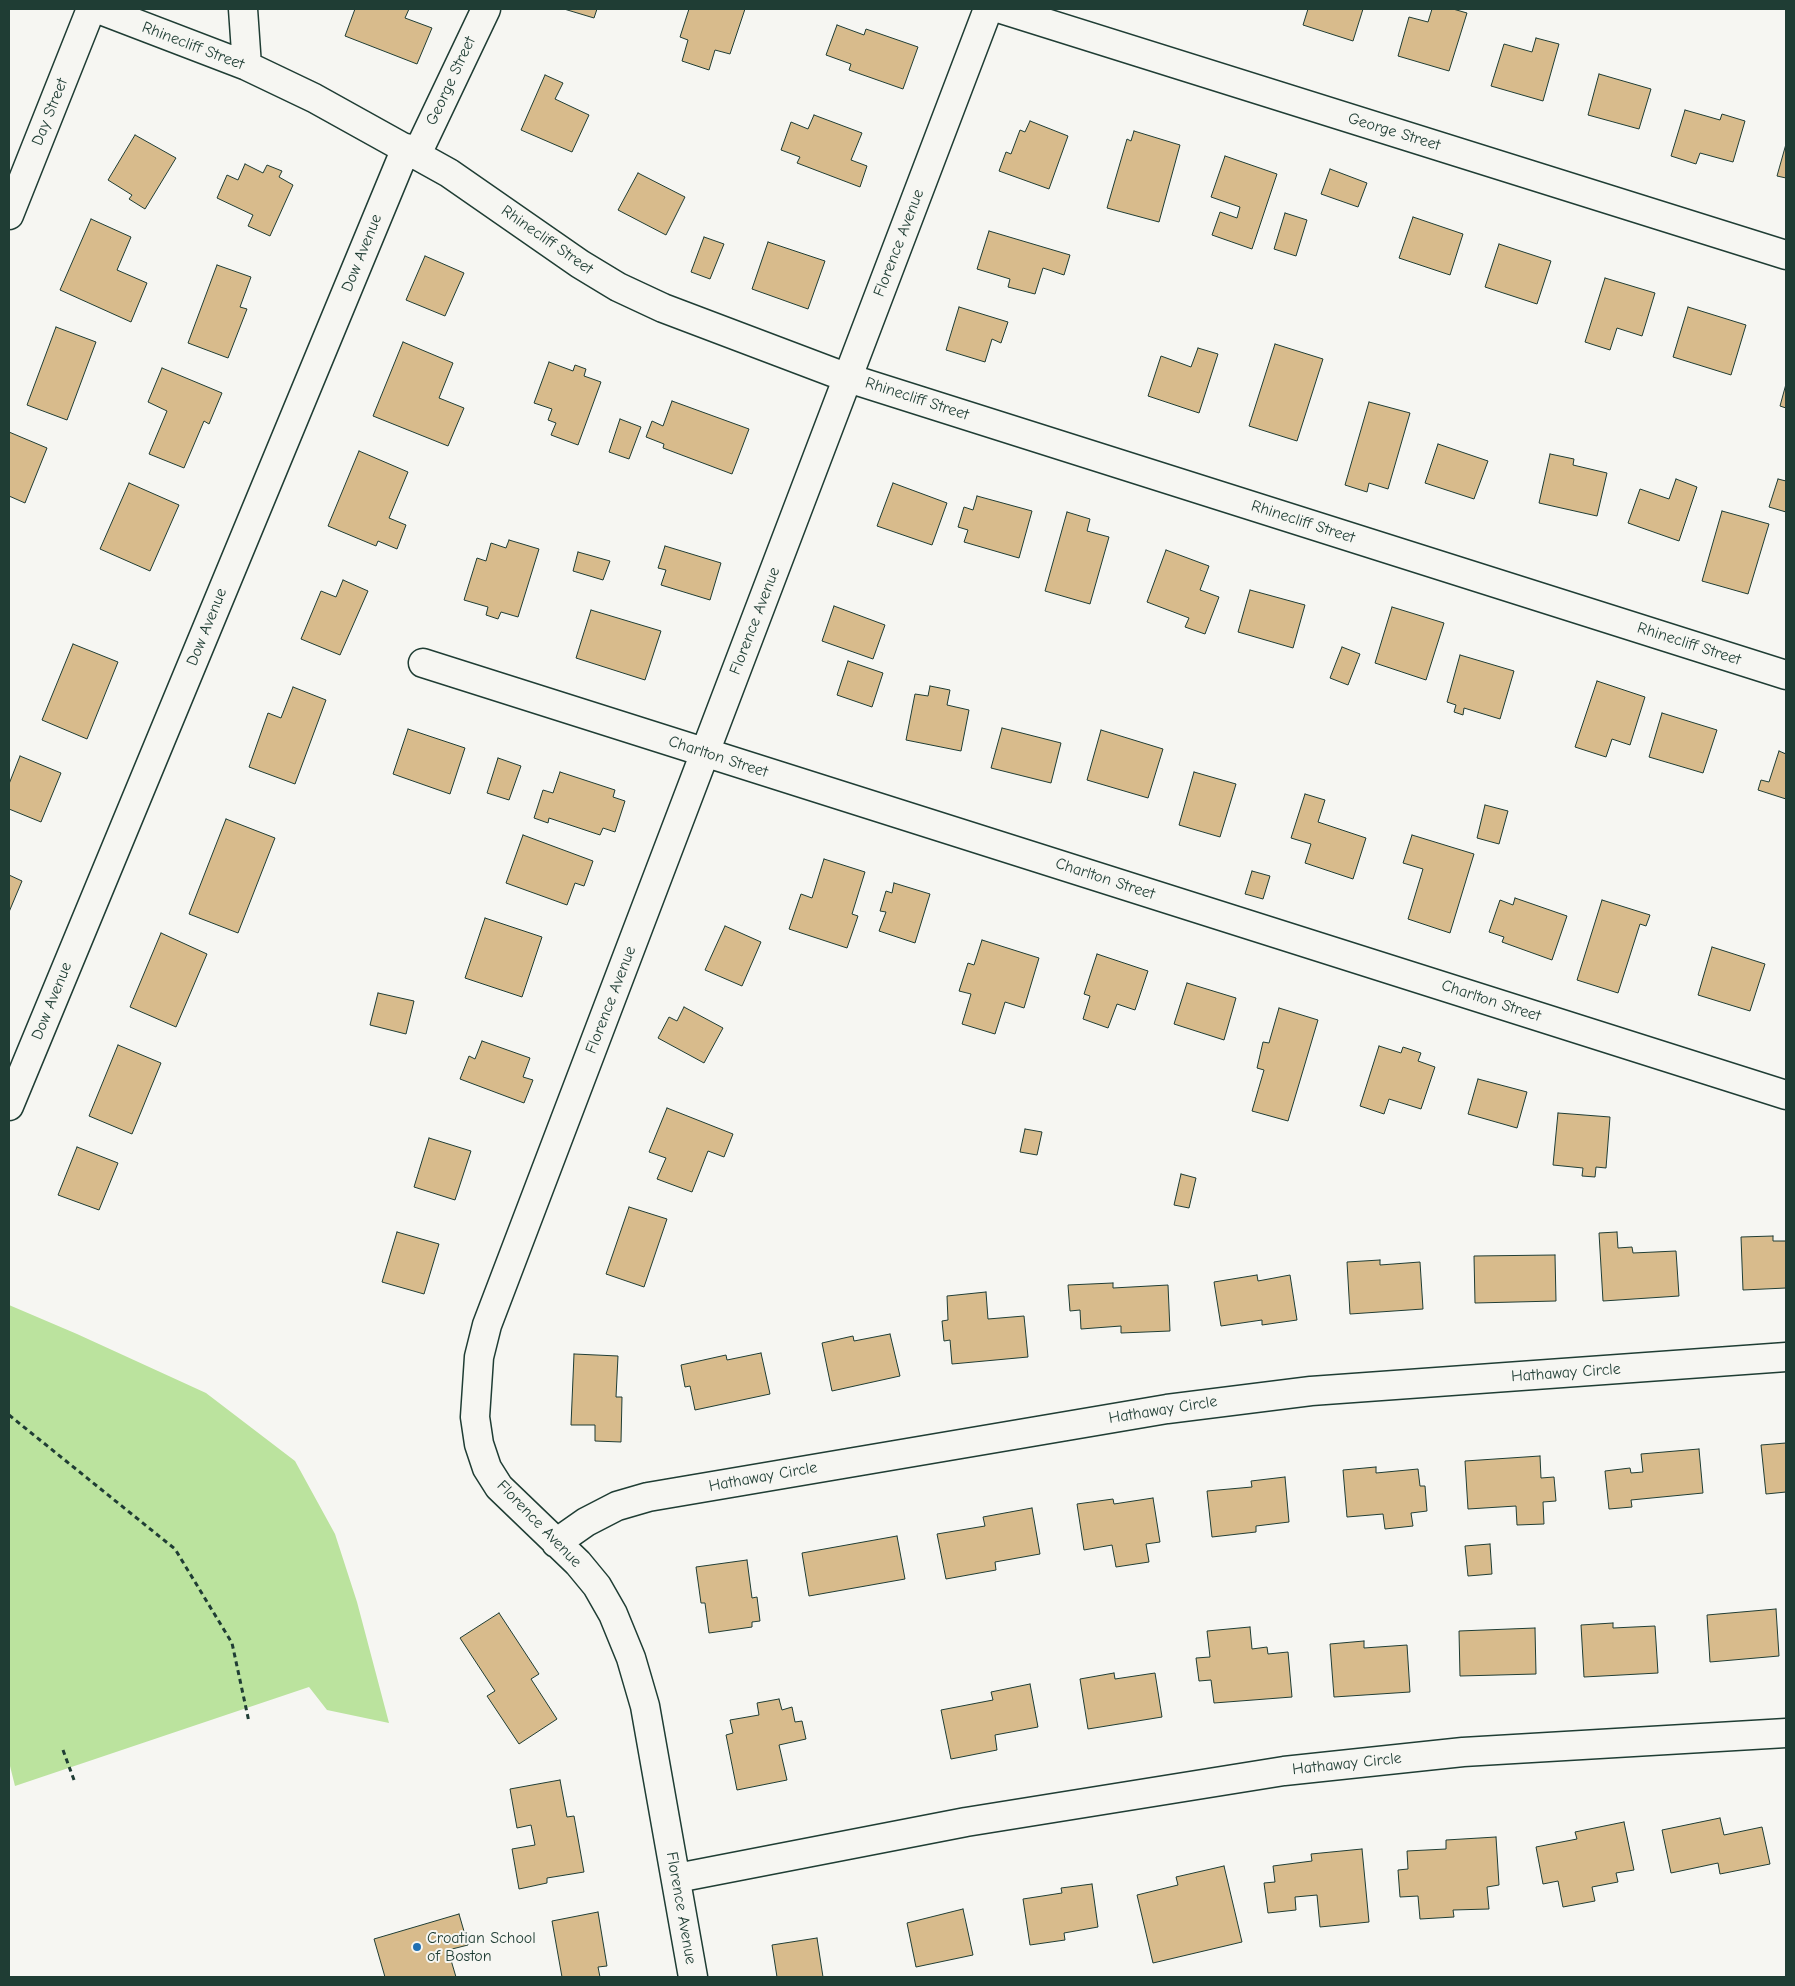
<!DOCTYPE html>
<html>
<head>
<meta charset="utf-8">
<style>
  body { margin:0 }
  #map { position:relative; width:1795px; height:1986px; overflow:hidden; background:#f6f6f2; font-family:"Comic Neue",sans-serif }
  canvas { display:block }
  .frame { position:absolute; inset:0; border:10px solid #1f3d34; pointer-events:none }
</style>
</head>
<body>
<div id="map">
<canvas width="1795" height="1986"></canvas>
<div class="frame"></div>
</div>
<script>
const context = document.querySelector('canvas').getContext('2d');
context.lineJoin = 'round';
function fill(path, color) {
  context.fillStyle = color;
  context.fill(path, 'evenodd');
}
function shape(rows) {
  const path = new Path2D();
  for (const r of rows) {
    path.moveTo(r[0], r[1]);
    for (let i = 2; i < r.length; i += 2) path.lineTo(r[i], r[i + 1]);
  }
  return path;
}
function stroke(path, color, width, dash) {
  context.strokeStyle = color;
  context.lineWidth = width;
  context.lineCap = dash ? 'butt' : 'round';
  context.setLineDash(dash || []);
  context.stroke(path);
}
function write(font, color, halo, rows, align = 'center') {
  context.font = font + ' "Comic Neue",sans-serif';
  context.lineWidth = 4;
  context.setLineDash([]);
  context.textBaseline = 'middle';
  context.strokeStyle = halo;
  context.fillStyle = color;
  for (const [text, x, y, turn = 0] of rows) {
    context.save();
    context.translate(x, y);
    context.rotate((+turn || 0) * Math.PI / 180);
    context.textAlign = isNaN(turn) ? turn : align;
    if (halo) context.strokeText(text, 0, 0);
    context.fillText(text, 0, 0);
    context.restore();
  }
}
const green = shape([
  [9,1305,77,1334,206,1393,295,1461,335,1534,357,1602,389,1723,327,1710,309,1687,15,1786,9,1762]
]);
const building = shape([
  [355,9,409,9,405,18,432,28,417,64,345,36,355,9],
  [564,9,597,9,594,18,564,9],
  [689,9,745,9,730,54,715,50,709,70,682,61,688,40,680,37,689,9],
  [1308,9,1363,9,1353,41,1303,25,1308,9],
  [1432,9,1453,9,1467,13,1449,71,1398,56,1409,17,1428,22,1432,9],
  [837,25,864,35,866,29,918,47,903,89,849,70,851,64,826,55,837,25],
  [1536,38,1559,44,1543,101,1491,86,1504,44,1532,52,1536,38],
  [1599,74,1651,89,1639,129,1588,115,1599,74],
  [545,75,563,83,555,99,589,115,572,152,521,130,545,75],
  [1685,110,1720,120,1722,114,1745,121,1733,162,1700,153,1696,164,1671,156,1685,110],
  [814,115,862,133,851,160,867,166,860,187,797,163,800,157,781,150,791,122,808,129,814,115],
  [1030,121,1068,136,1049,189,999,171,1006,152,1011,154,1020,130,1025,132,1030,121],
  [1134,131,1180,145,1159,222,1107,208,1127,139,1131,141,1134,131],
  [135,135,176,158,145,209,129,199,132,195,108,180,135,135],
  [1786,144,1786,178,1777,176,1786,144],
  [1225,156,1277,174,1252,249,1212,235,1220,212,1237,218,1240,207,1211,197,1225,156],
  [245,164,263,173,267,165,282,171,279,177,293,185,270,236,248,226,253,215,217,198,227,175,238,180,245,164],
  [1330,169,1367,183,1358,207,1321,194,1330,169],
  [638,173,685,197,666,235,618,210,638,173],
  [1285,213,1307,220,1296,256,1274,249,1285,213],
  [1413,217,1463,234,1450,275,1399,258,1413,217],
  [91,219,131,237,117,270,147,283,131,322,60,290,91,219],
  [989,231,1070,255,1064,275,1043,268,1035,294,1008,287,1010,279,977,269,989,231],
  [704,237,724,244,710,279,691,272,704,237],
  [768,242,825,261,808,309,752,289,768,242],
  [1499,244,1551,261,1537,304,1485,287,1499,244],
  [425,256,464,273,445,316,406,300,425,256],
  [217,265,251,277,240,307,247,309,228,358,188,343,217,265],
  [1605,278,1655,293,1642,336,1617,328,1610,350,1585,342,1605,278],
  [959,307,1008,322,1001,343,992,339,985,362,946,350,959,307],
  [1688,307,1746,325,1731,375,1673,357,1688,307],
  [56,327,96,342,67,420,27,405,56,327],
  [403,342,453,363,439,398,464,408,448,446,373,416,403,342],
  [1275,344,1323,359,1297,441,1249,426,1275,344],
  [1198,348,1218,354,1199,413,1148,396,1161,356,1191,367,1198,348],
  [549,362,573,371,575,365,586,369,584,376,601,382,578,445,551,435,556,423,548,420,552,409,534,403,549,362],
  [162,368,222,393,209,424,204,421,184,468,149,454,167,411,148,402,162,368],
  [1786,384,1786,408,1780,406,1786,384],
  [672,401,749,429,732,474,663,448,664,444,646,437,652,421,663,426,672,401],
  [1369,402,1410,413,1388,489,1369,483,1367,492,1345,485,1369,402],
  [620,419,641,427,629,459,609,452,620,419],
  [9,432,47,448,25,503,9,496,9,432],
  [1438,444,1488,461,1474,499,1425,483,1438,444],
  [359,451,408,472,389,518,406,525,397,549,378,541,376,546,328,526,359,451],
  [1550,454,1574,459,1573,465,1607,473,1597,516,1539,503,1550,454],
  [1676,479,1697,487,1679,541,1628,523,1640,489,1669,499,1676,479],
  [1778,479,1786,481,1786,512,1769,507,1778,479],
  [129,483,179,505,150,571,100,549,129,483],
  [893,483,947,503,932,545,877,526,893,483],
  [977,496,1032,511,1019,558,964,542,968,530,958,527,964,507,973,510,977,496],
  [1722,511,1769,524,1748,594,1702,581,1722,511],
  [1067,512,1090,519,1087,531,1109,537,1090,604,1045,591,1067,512],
  [509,540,539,549,518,617,501,612,498,619,486,615,488,607,464,600,477,558,486,561,491,543,506,548,509,540],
  [665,546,721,563,710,600,661,585,666,570,658,568,665,546],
  [1166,550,1209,566,1200,590,1219,597,1205,634,1185,627,1189,618,1147,602,1166,550],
  [578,552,610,561,603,580,573,571,578,552],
  [343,580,368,591,340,655,301,639,321,591,336,597,343,580],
  [1250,590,1305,605,1293,648,1238,632,1250,590],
  [834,606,885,625,873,659,822,641,834,606],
  [1392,607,1444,623,1426,680,1375,663,1392,607],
  [591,610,661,631,645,680,576,658,591,610],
  [73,644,118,662,87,739,42,720,73,644],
  [1342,647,1360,654,1348,685,1330,678,1342,647],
  [1460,655,1514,671,1500,719,1464,708,1463,715,1454,712,1456,705,1447,702,1460,655],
  [848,661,883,673,872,707,837,695,848,661],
  [1597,681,1645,697,1630,745,1612,739,1606,757,1575,747,1597,681],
  [930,686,950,690,947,705,969,710,961,751,906,740,915,694,928,696,930,686],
  [293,687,326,700,295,784,249,767,268,713,281,718,293,687],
  [1662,713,1717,730,1703,773,1649,757,1662,713],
  [1002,728,1061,743,1051,783,991,768,1002,728],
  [408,729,465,748,450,794,393,774,408,729],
  [1101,730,1163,749,1148,798,1087,780,1101,730],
  [1779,751,1786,754,1786,799,1758,790,1761,780,1769,782,1779,751],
  [20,756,61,773,41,822,9,809,9,784,20,756],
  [498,758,521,766,509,800,487,793,498,758],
  [560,772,615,790,613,797,625,801,615,832,603,828,600,835,549,818,548,823,534,818,543,790,553,793,560,772],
  [1194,772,1236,784,1220,837,1179,825,1194,772],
  [1305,794,1325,800,1318,822,1366,838,1353,879,1305,863,1311,844,1291,838,1305,794],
  [1485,805,1508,811,1499,844,1477,838,1485,805],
  [226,819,275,838,238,933,189,914,226,819],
  [523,835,593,861,584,886,575,883,567,905,506,883,523,835],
  [1412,835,1474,854,1450,933,1408,919,1423,869,1403,863,1412,835],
  [824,859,865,872,852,914,858,916,847,948,789,929,801,894,812,898,824,859],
  [1252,871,1270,876,1263,899,1245,894,1252,871],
  [9,875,22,881,9,912,9,875],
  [894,883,930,894,915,943,879,931,886,912,880,911,886,891,892,893,894,883],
  [1515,898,1567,916,1552,960,1502,942,1504,937,1489,932,1500,900,1513,905,1515,898],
  [1602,900,1650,915,1646,926,1640,924,1618,993,1577,980,1602,900],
  [485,918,542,937,522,997,465,978,485,918],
  [725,926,761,942,742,986,705,970,725,926],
  [161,933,207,954,176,1027,130,1007,161,933],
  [982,940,1039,958,1024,1008,1005,1002,995,1034,962,1024,971,994,959,991,968,963,974,965,982,940],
  [1712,947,1765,964,1750,1011,1698,995,1712,947],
  [1097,954,1148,971,1135,1010,1117,1004,1108,1028,1083,1019,1090,996,1084,994,1097,954],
  [1187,983,1236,998,1224,1040,1174,1024,1187,983],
  [378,993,414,1001,406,1034,370,1025,378,993],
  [684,1007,723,1028,704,1063,658,1038,669,1017,677,1021,684,1007],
  [1279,1008,1318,1020,1288,1121,1252,1111,1264,1070,1257,1068,1263,1042,1269,1043,1279,1008],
  [482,1041,530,1058,523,1077,533,1080,524,1103,460,1079,469,1056,475,1059,482,1041],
  [118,1045,161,1063,132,1134,89,1116,118,1045],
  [1379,1046,1401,1053,1403,1047,1421,1053,1418,1061,1435,1067,1421,1109,1389,1099,1384,1114,1360,1106,1379,1046],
  [1478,1079,1527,1092,1517,1128,1468,1114,1478,1079],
  [667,1108,733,1134,724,1157,708,1151,692,1192,657,1179,666,1158,649,1152,667,1108],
  [1558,1113,1610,1117,1606,1168,1596,1167,1595,1177,1582,1176,1583,1168,1553,1165,1558,1113],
  [1025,1129,1042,1132,1037,1155,1020,1152,1025,1129],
  [429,1138,471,1151,455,1200,414,1187,429,1138],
  [77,1147,118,1163,99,1210,58,1195,77,1147],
  [1181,1174,1196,1178,1189,1208,1174,1205,1181,1174],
  [629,1207,667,1219,644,1287,606,1274,629,1207],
  [397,1232,439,1244,424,1294,382,1282,397,1232],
  [1617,1232,1618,1248,1632,1247,1633,1253,1676,1251,1679,1296,1603,1301,1599,1233,1617,1232],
  [1773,1236,1773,1241,1786,1241,1786,1288,1743,1290,1741,1237,1773,1236],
  [1555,1255,1556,1301,1475,1303,1474,1256,1555,1255],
  [1380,1260,1380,1265,1420,1262,1423,1309,1350,1314,1347,1262,1380,1260],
  [1257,1275,1258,1281,1290,1275,1297,1320,1262,1325,1262,1320,1221,1326,1214,1282,1257,1275],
  [1113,1283,1113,1288,1168,1285,1170,1331,1121,1333,1121,1326,1081,1329,1080,1310,1070,1311,1068,1285,1113,1283],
  [986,1292,988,1319,1024,1316,1028,1357,952,1364,950,1340,944,1341,942,1321,948,1320,947,1296,986,1292],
  [890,1334,900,1376,832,1391,822,1343,853,1336,854,1341,890,1334],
  [761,1353,770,1394,695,1410,690,1386,685,1387,681,1365,726,1355,727,1360,761,1353],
  [574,1354,618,1356,616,1397,622,1397,621,1442,595,1441,595,1425,571,1425,574,1354],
  [1786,1443,1786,1492,1766,1494,1761,1445,1786,1443],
  [1699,1449,1703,1493,1631,1500,1632,1507,1609,1509,1605,1471,1630,1468,1631,1473,1643,1472,1641,1454,1699,1449],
  [1540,1456,1541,1478,1554,1477,1556,1501,1543,1502,1544,1524,1517,1525,1516,1506,1468,1509,1465,1461,1540,1456],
  [1376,1467,1376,1473,1418,1469,1420,1486,1425,1486,1427,1511,1411,1513,1413,1526,1385,1529,1383,1514,1347,1517,1343,1470,1376,1467],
  [1285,1477,1289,1522,1256,1526,1256,1532,1212,1537,1207,1491,1252,1487,1251,1481,1285,1477],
  [1153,1498,1160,1542,1146,1544,1149,1562,1116,1567,1112,1545,1084,1550,1077,1504,1113,1499,1114,1504,1153,1498],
  [1032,1508,1040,1554,995,1562,996,1570,946,1579,937,1534,985,1526,983,1517,1032,1508],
  [897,1536,905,1579,809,1596,802,1553,897,1536],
  [1490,1544,1492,1574,1468,1576,1465,1546,1490,1544],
  [747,1560,752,1598,757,1597,760,1621,752,1622,752,1627,709,1633,705,1603,701,1603,696,1567,747,1560],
  [1776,1609,1779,1656,1710,1662,1707,1615,1776,1609],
  [499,1613,539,1674,531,1679,557,1719,519,1744,487,1696,495,1691,460,1638,499,1613],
  [1613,1623,1613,1628,1655,1626,1658,1673,1584,1677,1581,1625,1613,1623],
  [1250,1627,1252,1649,1267,1647,1268,1654,1288,1652,1292,1697,1214,1703,1211,1680,1199,1681,1196,1658,1210,1657,1207,1631,1250,1627],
  [1535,1628,1536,1674,1460,1676,1459,1631,1535,1628],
  [1364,1641,1364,1648,1407,1645,1410,1692,1334,1697,1330,1644,1364,1641],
  [1114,1673,1115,1679,1155,1673,1162,1717,1088,1729,1080,1679,1114,1673],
  [1030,1684,1038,1727,995,1735,997,1750,951,1759,941,1710,993,1700,991,1692,1030,1684],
  [779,1699,782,1710,792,1707,795,1722,802,1721,806,1739,779,1745,787,1780,737,1790,726,1735,733,1733,730,1720,759,1715,757,1703,779,1699],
  [560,1780,567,1817,574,1816,584,1872,547,1878,547,1883,519,1889,512,1849,535,1845,531,1825,517,1828,510,1789,560,1780],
  [1720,1818,1724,1835,1762,1827,1770,1864,1720,1874,1718,1863,1671,1873,1662,1830,1720,1818],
  [1624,1822,1634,1870,1616,1873,1618,1882,1592,1887,1595,1901,1563,1907,1558,1881,1543,1884,1536,1847,1577,1839,1575,1832,1624,1822],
  [1496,1837,1499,1885,1487,1887,1489,1909,1453,1910,1454,1917,1420,1919,1418,1896,1400,1897,1398,1870,1408,1869,1407,1851,1446,1849,1446,1840,1496,1837],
  [1362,1849,1369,1922,1320,1927,1317,1895,1295,1897,1296,1910,1268,1913,1264,1883,1275,1882,1273,1866,1312,1861,1311,1854,1362,1849],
  [1224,1866,1242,1942,1153,1963,1137,1895,1178,1885,1176,1877,1224,1866],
  [1092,1884,1098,1927,1064,1933,1065,1940,1030,1945,1023,1899,1062,1893,1061,1888,1092,1884],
  [963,1909,973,1955,916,1967,907,1923,963,1909],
  [598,1912,607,1966,598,1967,600,1977,562,1977,552,1921,598,1912],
  [459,1914,468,1945,448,1950,456,1977,385,1977,374,1939,459,1914],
  [817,1938,823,1977,777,1977,772,1945,817,1938]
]);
const path = shape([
  [9,1415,175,1549,232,1643,249,1722],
  [63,1750,74,1780]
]);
const minor = shape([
  [98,9,247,66,314,98,449,173,580,264,618,287,663,308,848,378,1786,675],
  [243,9,247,66],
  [1001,9,1786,255],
  [417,154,486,9],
  [9,215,91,9],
  [423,663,1786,1095],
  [9,1106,406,148],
  [556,1543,586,1522,617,1506,648,1497,1167,1409,1311,1391,1786,1357],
  [677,1878,966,1822,1284,1771,1463,1752,1786,1733],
  [693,1977,645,1706,631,1658,613,1614,597,1586,578,1563,499,1487,487,1468,479,1444,475,1417,479,1357,487,1325,988,9]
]);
const markers = [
  [417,1947,5,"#1f6fb2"]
];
const streetNames = [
  ["Rhinecliff Street",193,46,21],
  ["George Street",451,81,-65],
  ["Day Street",50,112,-68],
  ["George Street",1394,132,17],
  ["Rhinecliff Street",547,240,35],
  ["Florence Avenue",899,243,-69],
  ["Dow Avenue",362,253,-68],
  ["Rhinecliff Street",917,399,18],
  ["Rhinecliff Street",1303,522,18],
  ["Florence Avenue",755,621,-69],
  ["Dow Avenue",207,627,-68],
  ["Rhinecliff Street",1689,644,18],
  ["Charlton Street",718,757,18],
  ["Charlton Street",1105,879,18],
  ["Florence Avenue",611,1000,-69],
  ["Dow Avenue",52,1001,-68],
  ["Charlton Street",1491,1001,18],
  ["Hathaway Circle",1566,1373,-4],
  ["Hathaway Circle",1163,1410,-9],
  ["Hathaway Circle",763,1477,-10],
  ["Florence Avenue",539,1524,46],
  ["Hathaway Circle",1347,1764,-6],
  ["Florence Avenue",681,1908,80]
];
const poiNames = [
  ["Croatian School",427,1938],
  ["of Boston",427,1956]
];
fill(green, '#bbe39e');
fill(building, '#d8bb8c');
stroke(building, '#1f3d34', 1);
stroke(minor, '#1f3d34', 31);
stroke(path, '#1f3d34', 3, [5, 4]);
stroke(minor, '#f6f6f2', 28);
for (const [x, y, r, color] of markers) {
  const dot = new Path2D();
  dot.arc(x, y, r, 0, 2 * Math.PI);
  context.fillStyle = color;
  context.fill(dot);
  stroke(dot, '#f6f6f2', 2);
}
write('16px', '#1f3d34', '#f6f6f2', streetNames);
write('16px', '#1f3d34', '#f6f6f2', poiNames, 'left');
</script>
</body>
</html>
